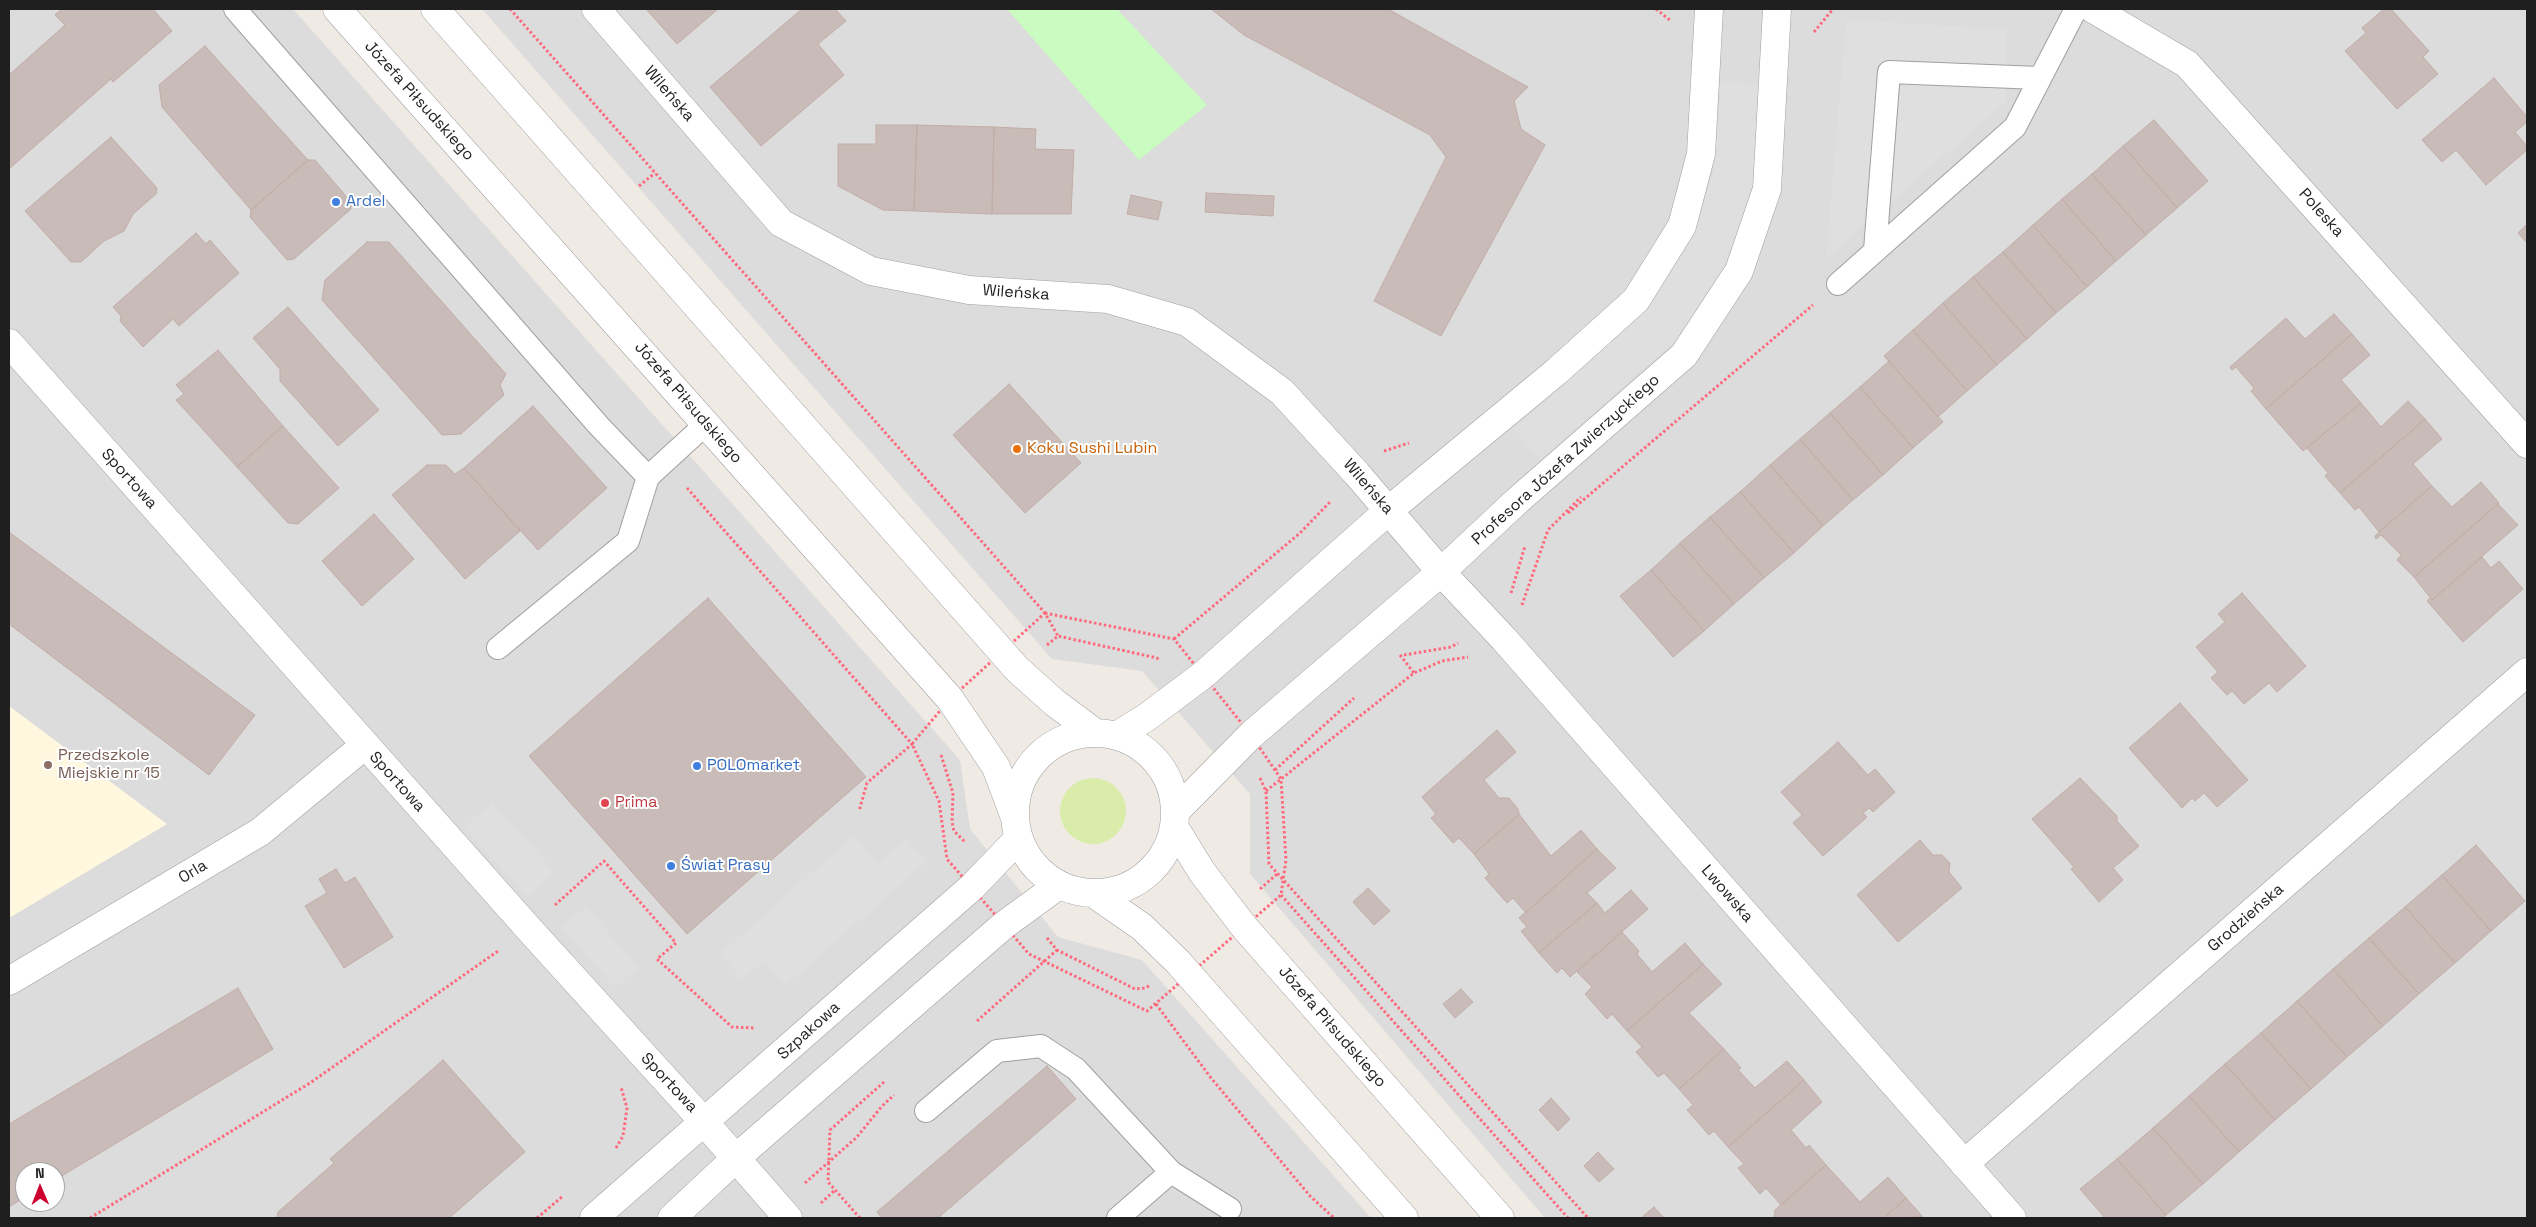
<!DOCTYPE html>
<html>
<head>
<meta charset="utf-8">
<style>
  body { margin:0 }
  #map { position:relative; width:2536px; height:1227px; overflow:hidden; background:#f0eae5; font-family:"Space Grotesk",sans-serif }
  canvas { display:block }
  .frame { position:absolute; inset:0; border:10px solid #1f1f1f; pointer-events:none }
  .north { position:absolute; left:15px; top:1162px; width:50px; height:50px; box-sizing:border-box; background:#fff; border:1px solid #a5a5a5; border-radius:50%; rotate:359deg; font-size:14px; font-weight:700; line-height:20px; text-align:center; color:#1f1f1f }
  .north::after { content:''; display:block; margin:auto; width:18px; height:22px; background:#ce0030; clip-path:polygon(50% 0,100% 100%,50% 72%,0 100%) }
</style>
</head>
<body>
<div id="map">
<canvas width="2536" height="1227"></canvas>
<div class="frame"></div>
<div class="north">N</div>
</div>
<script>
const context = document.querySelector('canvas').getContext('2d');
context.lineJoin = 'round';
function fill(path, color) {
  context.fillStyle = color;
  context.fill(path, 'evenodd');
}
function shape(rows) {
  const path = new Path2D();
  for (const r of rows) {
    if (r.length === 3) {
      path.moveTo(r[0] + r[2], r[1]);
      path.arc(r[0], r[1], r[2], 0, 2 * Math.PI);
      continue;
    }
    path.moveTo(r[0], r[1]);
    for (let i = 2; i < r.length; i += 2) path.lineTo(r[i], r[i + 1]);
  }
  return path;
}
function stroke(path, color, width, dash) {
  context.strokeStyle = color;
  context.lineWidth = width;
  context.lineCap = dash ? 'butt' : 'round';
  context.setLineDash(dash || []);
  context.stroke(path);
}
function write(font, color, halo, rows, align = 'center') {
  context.font = font + ' "Space Grotesk",sans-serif';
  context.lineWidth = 4;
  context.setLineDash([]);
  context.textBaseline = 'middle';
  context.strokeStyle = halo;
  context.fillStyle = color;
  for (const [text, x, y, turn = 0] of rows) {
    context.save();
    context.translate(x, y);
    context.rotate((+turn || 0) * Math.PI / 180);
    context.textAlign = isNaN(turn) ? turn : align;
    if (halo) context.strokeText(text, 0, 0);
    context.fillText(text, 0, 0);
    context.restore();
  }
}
const residential = shape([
  [9,9,293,9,960,760,970,829,1058,937,1142,960,1371,1218,9,1218],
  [25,1172,55,1172,55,1202,25,1202],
  [482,9,2527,9,2527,1218,1545,1218,1250,874,1250,794,1142,671,1052,659]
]);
const education = shape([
  [9,706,167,824,9,918]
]);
const grass = shape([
  [1093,811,33]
]);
const park = shape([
  [1007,9,1117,9,1207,105,1139,160]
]);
const parking = shape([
  [1846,20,2006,29,2006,102,1826,258],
  [1721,82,1760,84,1753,185,1728,264,1673,343,1541,459,1513,429,1642,314,1691,239,1714,171],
  [492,802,555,872,528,898,464,827],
  [854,835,878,862,906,838,928,861,786,985,764,961,742,980,720,954],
  [586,907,639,967,615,988,561,928]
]);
const building = shape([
  [62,9,153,9,172,31,113,82,111,79,9,169,9,75,65,25,55,15,62,9],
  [646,9,718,9,677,44,646,9],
  [802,9,835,9,846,21,818,44,844,75,761,146,710,87,802,9],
  [1211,9,1388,9,1528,87,1514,101,1521,129,1545,145,1441,336,1374,301,1446,157,1430,135,1244,35,1211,9],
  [2384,9,2391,9,2429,51,2423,57,2438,74,2397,109,2345,51,2366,33,2362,28,2384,9],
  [205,46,308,160,251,210,162,107,159,85,205,46],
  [2494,78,2527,117,2527,122,2515,132,2527,146,2527,150,2486,185,2456,150,2442,162,2422,140,2494,78],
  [2154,120,2208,181,2177,208,2123,146,2154,120],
  [876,125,917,125,914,211,883,210,838,186,838,144,876,144,876,125],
  [917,125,994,127,992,214,914,211,917,125],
  [994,127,1036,129,1035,149,1074,150,1071,214,992,214,994,127],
  [111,137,157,188,156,194,133,214,124,231,104,241,81,262,71,262,25,211,111,137],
  [2123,146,2177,208,2146,235,2092,174,2123,146],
  [308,160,315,160,351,202,351,209,294,259,287,260,250,217,251,210,308,160],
  [2092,174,2146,235,2116,261,2062,199,2092,174],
  [1206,193,1274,196,1273,216,1205,212,1206,193],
  [1131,195,1162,202,1158,220,1127,214,1131,195],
  [2062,199,2116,261,2087,287,2033,225,2062,199],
  [2527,224,2527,243,2518,233,2527,224],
  [2033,225,2087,287,2056,313,2003,252,2033,225],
  [196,233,206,244,210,240,239,273,179,326,173,319,143,347,120,321,121,316,113,307,196,233],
  [367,242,389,242,506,374,500,385,504,395,461,434,442,435,322,300,325,280,367,242],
  [2003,252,2056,313,2027,339,1973,277,2003,252],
  [1973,277,2027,339,1997,365,1943,303,1973,277],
  [1943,303,1997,365,1967,391,1913,330,1943,303],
  [288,307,379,410,338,446,280,381,280,369,253,338,288,307],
  [2334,314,2352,334,2266,409,2251,391,2254,388,2236,367,2232,370,2230,367,2286,318,2305,339,2334,314],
  [1913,330,1967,391,1938,417,1884,356,1913,330],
  [2352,334,2370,355,2341,380,2361,403,2303,451,2266,409,2352,334],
  [218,350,283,426,237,467,176,400,184,394,176,385,218,350],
  [1889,361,1943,422,1913,448,1860,387,1889,361],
  [1009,384,1081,463,1025,513,953,435,1009,384],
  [1860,387,1913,448,1883,475,1830,413,1860,387],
  [2408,401,2425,419,2340,493,2325,476,2328,473,2307,448,2361,403,2381,427,2408,401],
  [533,406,607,488,538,550,464,468,533,406],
  [1830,413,1883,475,1853,500,1800,439,1830,413],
  [2425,419,2442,439,2413,464,2432,486,2379,532,2359,507,2355,510,2340,493,2425,419],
  [283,426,339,488,298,524,288,523,237,467,283,426],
  [1800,439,1853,500,1823,526,1770,465,1800,439],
  [427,465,446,465,455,474,464,468,520,531,465,579,392,495,427,465],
  [1770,465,1823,526,1794,553,1740,492,1770,465],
  [2481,482,2499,503,2414,577,2397,560,2401,555,2381,535,2376,539,2375,536,2432,486,2452,507,2481,482],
  [1740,492,1794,553,1764,578,1710,517,1740,492],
  [2498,504,2518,525,2432,600,2414,577,2498,504],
  [374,514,414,559,362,606,322,561,374,514],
  [1710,517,1764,578,1734,604,1680,543,1710,517],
  [9,532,255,715,209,775,9,624,9,532],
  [1680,543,1734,604,1704,631,1651,570,1680,543],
  [2482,557,2491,568,2499,561,2523,589,2463,642,2427,601,2430,598,2432,600,2482,557],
  [1651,570,1704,631,1673,657,1620,596,1651,570],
  [2242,593,2306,666,2277,692,2269,683,2244,704,2232,691,2227,695,2211,678,2218,672,2196,647,2225,622,2218,614,2242,593],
  [708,598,866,777,687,934,529,756,708,598],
  [2180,703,2248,780,2217,807,2204,793,2195,801,2192,798,2182,808,2129,748,2180,703],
  [1497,730,1516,752,1484,780,1499,798,1509,798,1518,809,1519,814,1474,854,1459,838,1453,843,1431,818,1436,814,1422,797,1497,730],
  [1838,742,1868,775,1875,769,1895,792,1873,812,1869,808,1863,813,1867,817,1823,856,1793,823,1802,815,1781,792,1838,742],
  [2080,778,2117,816,2117,821,2139,846,2113,868,2123,880,2099,902,2071,869,2074,867,2032,819,2080,778],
  [1519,814,1551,856,1581,830,1597,849,1526,913,1513,898,1507,903,1485,878,1489,874,1474,854,1519,814],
  [1920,840,1933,855,1942,855,1950,863,1949,872,1962,888,1898,942,1857,895,1920,840],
  [2476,845,2525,901,2491,931,2442,875,2476,845],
  [1597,849,1616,868,1587,893,1597,903,1539,953,1521,931,1527,927,1519,918,1597,849],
  [336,869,345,883,355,877,393,937,344,968,305,906,327,893,319,879,336,869],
  [2442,875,2491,931,2455,963,2405,907,2442,875],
  [1368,888,1390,911,1374,925,1353,902,1368,888],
  [1631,890,1648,909,1570,977,1562,968,1557,973,1539,953,1597,903,1605,913,1631,890],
  [2405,907,2455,963,2419,994,2369,938,2405,907],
  [1622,932,1639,951,1637,954,1652,972,1685,943,1703,964,1627,1031,1612,1014,1607,1019,1585,994,1592,987,1577,972,1622,932],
  [2369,938,2419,994,2383,1026,2333,969,2369,938],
  [1703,964,1722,984,1689,1013,1724,1049,1679,1089,1664,1073,1658,1077,1636,1052,1642,1047,1627,1031,1703,964],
  [2333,969,2383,1026,2347,1057,2297,1001,2333,969],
  [238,988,273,1049,55,1180,55,1172,25,1172,25,1197,9,1207,9,1124,238,988],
  [1461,989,1473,1002,1455,1018,1443,1004,1461,989],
  [2297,1001,2347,1057,2311,1089,2261,1033,2297,1001],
  [2261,1033,2311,1089,2275,1120,2225,1064,2261,1033],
  [1724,1049,1741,1068,1738,1070,1755,1088,1787,1061,1804,1080,1728,1147,1714,1131,1709,1135,1687,1110,1693,1105,1679,1089,1724,1049],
  [443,1060,525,1152,449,1218,277,1218,278,1212,334,1163,330,1159,443,1060],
  [2225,1064,2275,1120,2239,1152,2189,1096,2225,1064],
  [1047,1066,1076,1099,938,1218,882,1218,877,1212,1047,1066],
  [1804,1080,1822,1102,1791,1130,1806,1148,1809,1145,1826,1165,1781,1205,1766,1188,1760,1194,1738,1168,1744,1164,1728,1147,1804,1080],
  [2189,1096,2239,1152,2203,1184,2153,1128,2189,1096],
  [1551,1098,1570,1119,1558,1131,1539,1110,1551,1098],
  [2153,1128,2203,1184,2166,1215,2117,1159,2153,1128],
  [1598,1152,1614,1169,1599,1182,1584,1166,1598,1152],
  [2117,1159,2166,1215,2163,1218,2105,1218,2080,1189,2117,1159],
  [1826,1165,1860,1202,1888,1177,1906,1198,1884,1218,1774,1218,1775,1210,1826,1165],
  [1906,1198,1923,1217,1884,1218,1906,1198],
  [1654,1207,1664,1218,1641,1218,1654,1207]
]);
const path = shape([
  [510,9,1045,613,1058,636],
  [1656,9,1671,21],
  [1814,32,1833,9],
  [639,186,655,173],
  [1384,451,1409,443],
  [687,488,912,744,867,783,859,811],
  [1568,513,1813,305],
  [1511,593,1525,546],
  [1522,605,1548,530,1581,497],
  [1045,613,1174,639,1251,735,1281,779,1286,860,1281,895,1147,1011,1029,954,947,859,939,801,912,744,950,699,1045,613],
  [1174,639,1300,533,1331,501],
  [1047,645,1058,636,1157,658,1160,661],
  [1400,655,1414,673],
  [1404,655,1451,647,1458,643],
  [941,755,953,793,952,822,954,831,965,842],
  [1275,770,1354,698],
  [1260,778,1266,791,1269,864,1588,1218],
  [1266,791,1414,673,1442,661,1468,657],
  [1260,889,1277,874],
  [1281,895,1568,1218],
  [555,905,604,861,676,943,657,959,732,1027,755,1028],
  [1047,938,1057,950,1135,989,1146,988,1150,985],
  [1156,1004,1211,1078,1310,1196,1334,1218],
  [977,1021,1057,950],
  [616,1148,623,1136,627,1108,621,1087],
  [805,1183,857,1137,882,1106,894,1095],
  [821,1203,835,1190],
  [90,1218,310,1083,498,951],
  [537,1218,563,1196],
  [860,1218,828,1182,830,1130,884,1082]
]);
const service = shape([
  [235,9,599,426,648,477],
  [1875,250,1889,72,2039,78],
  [1838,284,2015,127,2076,9],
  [498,648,628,541,648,477,706,424],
  [926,1111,997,1051,1041,1046,1076,1069,1171,1172],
  [1118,1218,1171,1172,1230,1209]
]);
const minor = shape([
  [596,9,781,223,871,271,969,290,1108,299,1187,322,1282,392,1357,474,1441,572,1504,639,2012,1218],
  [2093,9,2187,64,2527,444],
  [9,343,529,929,705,1123,788,1218],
  [1118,735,1147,717,1203,675,1389,510,1556,372,1636,300,1682,226,1701,154,1709,9],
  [1176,811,1251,735,1441,572,1518,500,1684,355,1739,271,1767,189,1777,9],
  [9,981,260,832,365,745],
  [1964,1164,2527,672],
  [594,1218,972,887,1018,839],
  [672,1218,736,1158,1004,925,1059,885]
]);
const tertiary = shape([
  [337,9,950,699,996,767,1014,815],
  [435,9,1017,669,1055,703,1094,732],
  [1095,813,80],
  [1175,828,1202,872,1245,928,1500,1218],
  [1093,893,1142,927,1178,962,1404,1218]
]);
const markers = [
  [336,202,5,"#3f7fe0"],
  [1017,449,5,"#e8710a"],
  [48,765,5,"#8d6e63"],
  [697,766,5,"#3f7fe0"],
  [605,803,5,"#e0444e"],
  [671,866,5,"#3f7fe0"]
];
const streetNames = [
  ["Wileńska",669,94,49],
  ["Józefa Piłsudskiego",419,101,48],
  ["Poleska",2321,213,48],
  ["Wileńska",1016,293,4],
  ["Józefa Piłsudskiego",688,403,49],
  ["Profesora Józefa Zwierzyckiego",1566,460,-42],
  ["Sportowa",129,479,48],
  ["Wileńska",1368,487,49],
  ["Sportowa",397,782,48],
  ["Orla",193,872,-31],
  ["Lwowska",1727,894,49],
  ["Grodzieńska",2246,918,-41],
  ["Józefa Piłsudskiego",1332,1027,49],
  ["Szpakowa",809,1031,-42],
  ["Sportowa",669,1083,47]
];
const shopNames = [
  ["Ardel",346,202],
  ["POLOmarket",707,766],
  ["Świat Prasy",681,866]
];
const foodNames = [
  ["Koku Sushi Lubin",1027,449]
];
const educationNames = [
  ["Przedszkole",58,756],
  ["Miejskie nr 15",58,774]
];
const healthNames = [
  ["Prima",615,803]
];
fill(residential, '#dddcdc');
fill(education, '#fff8df');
fill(grass, '#d9ecaa');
fill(park, '#cafbc1');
fill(parking, '#dfdfdf');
fill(building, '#c8bbb8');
stroke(building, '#c2ada7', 1);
stroke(service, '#a0a0a0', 24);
stroke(minor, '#a0a0a0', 29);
stroke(tertiary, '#a0a0a0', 29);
stroke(path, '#fe697c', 3, [2.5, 2.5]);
stroke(service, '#fff', 22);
stroke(minor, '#fff', 28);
stroke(tertiary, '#fff', 28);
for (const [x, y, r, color] of markers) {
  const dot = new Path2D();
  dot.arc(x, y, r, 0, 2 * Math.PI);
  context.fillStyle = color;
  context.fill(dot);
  stroke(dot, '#fff', 2);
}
write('16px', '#1f1f1f', '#fff', streetNames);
write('16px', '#366cbe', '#fff', shopNames, 'left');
write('16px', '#c56008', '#fff', foodNames, 'left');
write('16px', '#785e54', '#fff', educationNames, 'left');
write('16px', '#be3a42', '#fff', healthNames, 'left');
</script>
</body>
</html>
